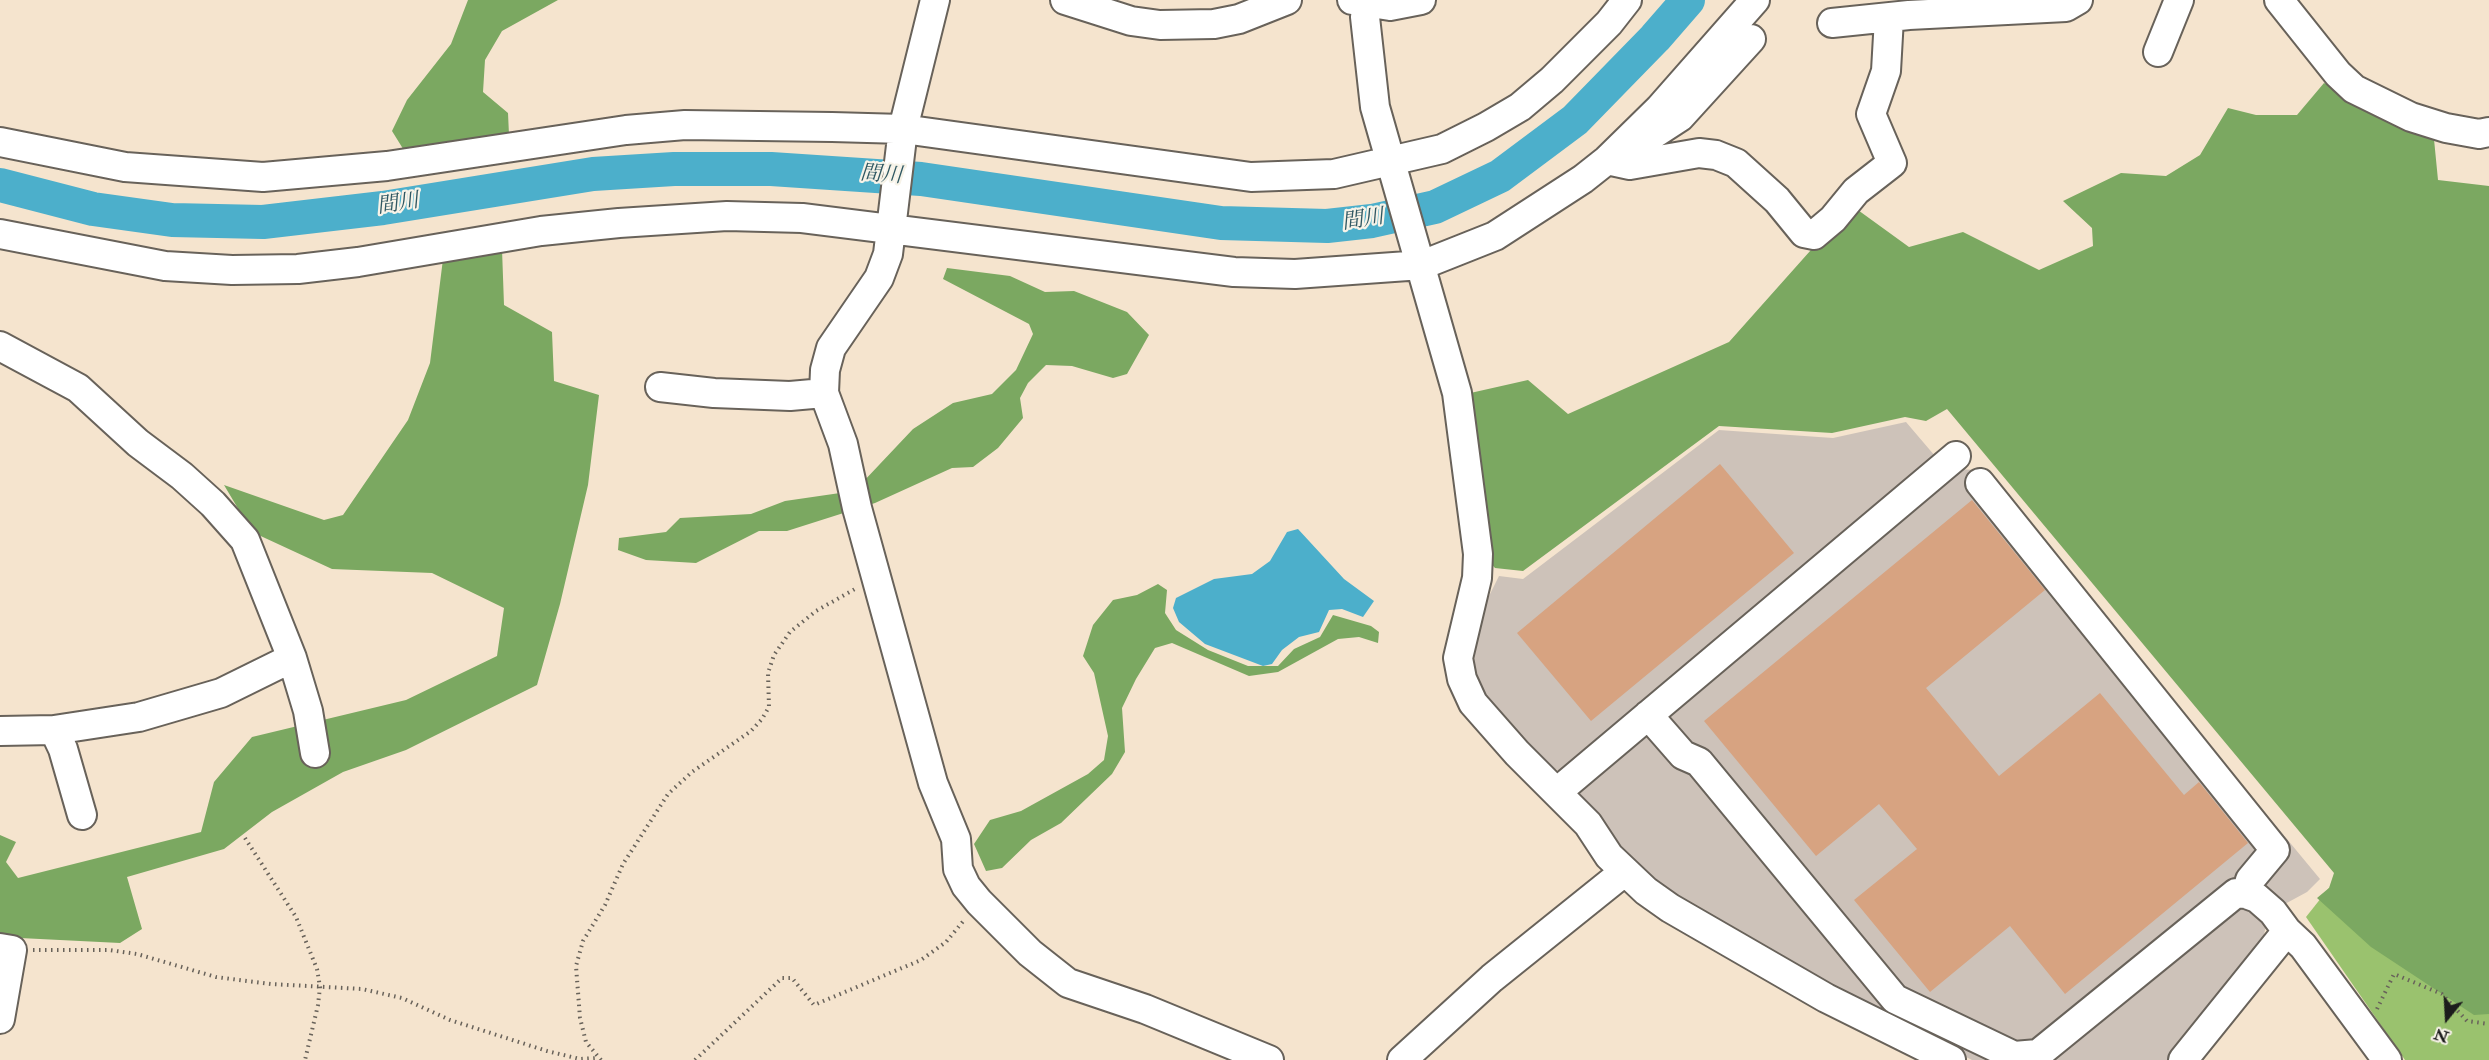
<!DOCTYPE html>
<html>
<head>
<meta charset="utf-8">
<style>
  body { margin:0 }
  #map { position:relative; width:2489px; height:1060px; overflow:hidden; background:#f5e4ce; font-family:"IM FELL Double Pica",serif }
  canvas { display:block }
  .north { position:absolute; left:2417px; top:988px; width:60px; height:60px; -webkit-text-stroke:4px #f7f3e8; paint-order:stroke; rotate:198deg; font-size:16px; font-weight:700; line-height:24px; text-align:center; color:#1c1c1c }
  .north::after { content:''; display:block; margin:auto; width:21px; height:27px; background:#1c1c1c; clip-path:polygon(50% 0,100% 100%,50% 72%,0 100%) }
</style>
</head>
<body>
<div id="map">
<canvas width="2489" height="1060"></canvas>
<div class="north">N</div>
</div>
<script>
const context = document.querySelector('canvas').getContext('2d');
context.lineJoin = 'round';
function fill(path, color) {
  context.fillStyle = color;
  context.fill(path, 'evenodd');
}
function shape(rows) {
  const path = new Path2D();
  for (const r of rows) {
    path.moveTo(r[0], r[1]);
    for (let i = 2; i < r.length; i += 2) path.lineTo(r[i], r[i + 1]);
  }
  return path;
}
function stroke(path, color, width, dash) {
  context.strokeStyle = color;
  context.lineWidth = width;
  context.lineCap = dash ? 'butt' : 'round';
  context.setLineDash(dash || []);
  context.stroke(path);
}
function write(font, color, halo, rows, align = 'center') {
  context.font = font + ' "IM FELL Double Pica","Noto Serif JP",serif';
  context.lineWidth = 4.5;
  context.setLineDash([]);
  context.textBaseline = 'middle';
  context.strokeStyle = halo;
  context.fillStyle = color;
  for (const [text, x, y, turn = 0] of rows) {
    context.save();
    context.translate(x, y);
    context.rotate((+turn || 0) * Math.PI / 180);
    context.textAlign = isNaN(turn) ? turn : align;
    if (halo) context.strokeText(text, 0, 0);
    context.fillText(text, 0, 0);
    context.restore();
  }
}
const industrial = shape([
  [1906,422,1935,456,1563,771,1540,766,1474,694,1469,636,1499,576,1523,579,1719,430,1833,438],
  [1950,469,1982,470,2320,879,2307,892,2283,905,2266,925,2262,945,2172,1060,1972,1060,1827,986,1661,887,1625,850,1605,836,1582,808,1579,793]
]);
const green = shape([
  [2329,888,2489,986,2489,1060,2405,1060,2306,917]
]);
const forest = shape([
  [468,0,558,0,502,31,485,60,483,92,508,113,509,135,405,152,392,131,407,100,451,44],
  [2324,83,2377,109,2433,129,2438,180,2489,186,2489,1014,2474,1015,2371,947,2317,898,2329,888,2334,873,1947,409,1926,421,1905,417,1832,433,1719,426,1523,571,1495,568,1483,555,1466,394,1528,380,1568,414,1729,342,1851,205,1909,247,1963,232,2039,270,2093,246,2092,228,2063,201,2121,173,2166,176,2200,155,2228,108,2256,115,2297,115],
  [502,249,504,305,552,332,554,381,599,395,588,485,560,604,537,685,406,750,343,772,272,812,224,849,127,877,142,929,120,943,0,937,0,835,16,842,6,862,18,878,201,832,214,782,252,737,406,700,497,656,504,608,432,573,332,569,252,532,224,485,324,520,343,515,408,420,430,363,443,259],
  [947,268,1010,276,1045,292,1074,291,1127,312,1149,335,1127,374,1113,378,1072,366,1046,365,1028,383,1020,398,1023,418,998,448,973,467,952,468,875,503,787,531,759,531,696,563,646,560,618,550,619,538,666,532,680,518,751,514,785,501,840,493,862,483,913,429,953,403,992,394,1016,370,1033,334,1029,324,943,279],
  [1158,584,1167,590,1165,613,1176,630,1208,650,1248,666,1278,666,1294,649,1320,637,1333,615,1371,626,1379,632,1378,643,1359,637,1338,639,1278,672,1249,676,1172,643,1155,648,1136,679,1122,708,1125,752,1112,774,1061,823,1031,840,1002,868,986,871,974,844,990,820,1021,811,1088,774,1104,760,1108,736,1094,673,1083,656,1093,625,1113,600,1137,595]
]);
const water = shape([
  [1298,529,1344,579,1374,601,1363,617,1342,609,1329,610,1319,632,1299,637,1282,650,1272,664,1263,666,1205,644,1179,622,1173,608,1176,598,1214,579,1252,574,1270,561,1287,532]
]);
const river = shape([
  [0,185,93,209,172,220,263,222,383,208,593,174,674,169,771,169,921,179,1221,223,1327,226,1372,221,1435,207,1500,176,1575,120,1655,38,1688,0]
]);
const building = shape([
  [1720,464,1794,553,1591,721,1517,633],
  [1972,500,2045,590,1926,688,1999,776,2100,693,2184,795,2199,782,2248,843,2065,994,2010,926,1930,992,1854,900,1917,849,1879,804,1816,856,1704,721]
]);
const path = shape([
  [245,838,296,917,317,969,320,987,318,1005,305,1060],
  [33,950,109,950,137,954,216,977,271,984,362,989,402,998,450,1020,547,1051,580,1059,597,1058],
  [2377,1009,2394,974,2442,994,2467,1021,2489,1024],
  [601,1060,586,1042,580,1018,576,966,583,941,605,905,623,864,668,794,692,772,751,731,762,719,769,707,768,673,774,655,790,632,816,611,855,589],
  [695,1060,782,978,792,978,814,1005,921,960,946,942,965,919]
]);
const minor = shape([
  [935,0,903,129,888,254,879,278,831,348,825,370,824,393,843,444,857,508,933,783,956,839,958,869,966,886,979,902,1030,953,1068,983,1145,1009,1269,1060],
  [1065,0,1131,21,1160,25,1214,24,1239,19,1287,0],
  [1352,0,1390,6,1421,0],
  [1369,0,1365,17,1375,107,1457,393,1478,554,1477,578,1458,658,1462,679,1473,703,1517,753,1588,824,1609,856,1646,891,1670,908,1826,998,1951,1060],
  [2279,0,2338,74,2354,89,2411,117,2446,128,2479,134,2489,132],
  [1832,23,1909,15,2066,7,2078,0],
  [2158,52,2179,0],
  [1643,141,1680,117,1751,39],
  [0,142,125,167,263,177,387,166,626,130,685,125,832,127,903,129,1251,177,1334,174,1442,149,1486,127,1520,107,1552,80,1609,23,1627,0],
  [1607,160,1630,165,1699,153,1716,155,1736,163,1777,200,1804,233,1814,235,1833,219,1856,191,1892,163,1871,114,1886,71,1889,18],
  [0,234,165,266,232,270,298,269,358,262,541,231,619,223,727,216,802,218,1234,272,1295,274,1422,265,1495,236,1583,179,1607,160,1659,109,1755,0],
  [0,346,78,388,138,443,182,476,213,504,245,540,292,658,308,711,315,753],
  [660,387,714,393,790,396,824,393],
  [1980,483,2275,850,2250,880,2246,894],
  [1648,715,1683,755,1699,762,1895,999,2014,1056,2038,1054,2236,893,2246,894,2257,898,2273,912,2287,931],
  [54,730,139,717,221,693,292,658],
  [0,731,54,730,63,749,82,815],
  [1557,792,1956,456],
  [0,948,12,950,0,1019],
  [1402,1060,1492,978,1624,872],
  [2183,1060,2287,931,2303,946,2387,1060]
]);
const waterNames = [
  ["間川",881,176,4],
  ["間川",398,205,-9],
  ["間川",1363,221,-9]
];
fill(industrial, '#cdc2b9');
fill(green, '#9ac26e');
fill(forest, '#7ba861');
fill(water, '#4cafcb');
stroke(river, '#4cafcb', 34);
fill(building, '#d7a381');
stroke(minor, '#68625a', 32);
stroke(path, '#68625a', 4, [1.5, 4.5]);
stroke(minor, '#fff', 28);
write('italic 21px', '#2f5762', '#f7f3e8', waterNames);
</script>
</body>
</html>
